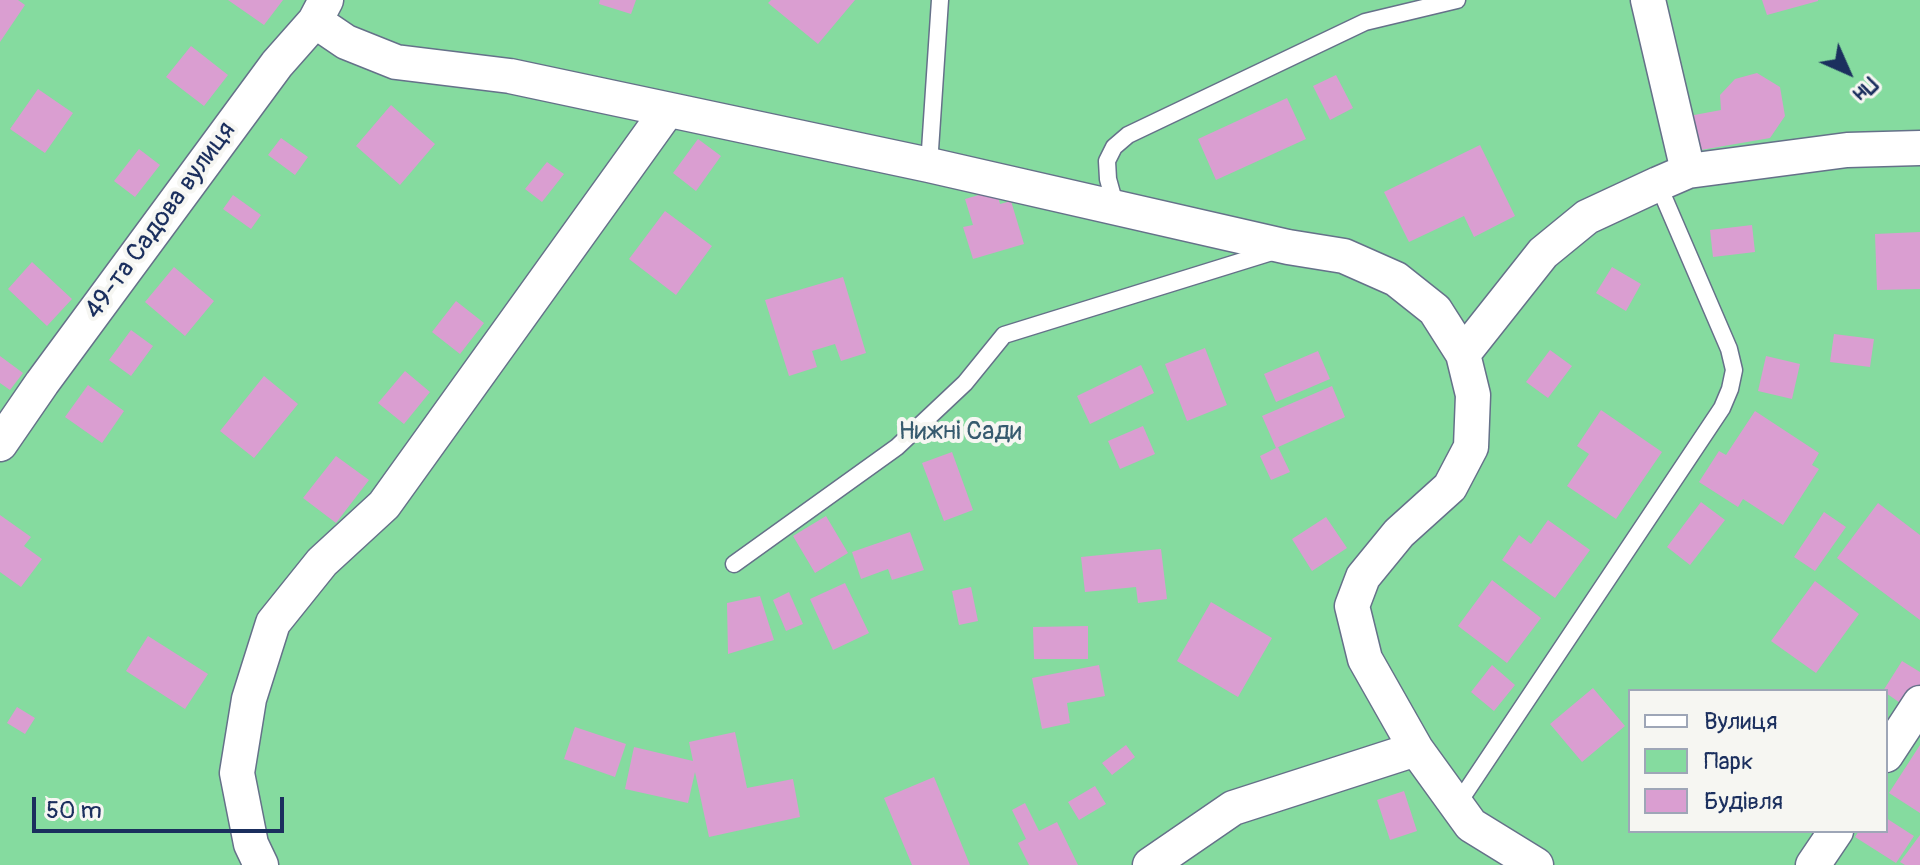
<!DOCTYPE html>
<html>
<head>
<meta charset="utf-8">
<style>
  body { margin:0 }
  #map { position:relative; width:1920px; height:865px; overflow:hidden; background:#efecd9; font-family:Pangolin,sans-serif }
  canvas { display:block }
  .legend { position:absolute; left:1628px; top:689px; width:260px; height:144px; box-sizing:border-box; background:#f6f6f2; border:2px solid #9ea6b7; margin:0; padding:10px 14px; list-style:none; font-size:24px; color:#1b2f5e }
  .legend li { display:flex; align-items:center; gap:16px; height:40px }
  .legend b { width:40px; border:2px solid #9ea6b7 }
  .north { position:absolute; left:1808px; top:32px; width:80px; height:80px; -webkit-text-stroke:6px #f6f6f2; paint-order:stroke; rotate:135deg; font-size:22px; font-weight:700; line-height:32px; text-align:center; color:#1b2f5e }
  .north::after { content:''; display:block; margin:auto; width:28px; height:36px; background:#1b2f5e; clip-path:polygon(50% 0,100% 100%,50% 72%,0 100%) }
  .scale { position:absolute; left:32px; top:797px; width:252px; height:36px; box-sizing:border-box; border:4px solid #1b2f5e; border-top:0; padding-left:10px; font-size:24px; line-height:28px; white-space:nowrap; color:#1b2f5e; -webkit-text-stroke:6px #f6f6f2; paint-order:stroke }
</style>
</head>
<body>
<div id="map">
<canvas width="1920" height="865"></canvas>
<ul class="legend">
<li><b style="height:10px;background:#fff"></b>Вулиця</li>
<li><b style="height:22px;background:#85db9f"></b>Парк</li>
<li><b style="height:22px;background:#da9ed1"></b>Будівля</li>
</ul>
<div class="north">Пн</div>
<div class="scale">50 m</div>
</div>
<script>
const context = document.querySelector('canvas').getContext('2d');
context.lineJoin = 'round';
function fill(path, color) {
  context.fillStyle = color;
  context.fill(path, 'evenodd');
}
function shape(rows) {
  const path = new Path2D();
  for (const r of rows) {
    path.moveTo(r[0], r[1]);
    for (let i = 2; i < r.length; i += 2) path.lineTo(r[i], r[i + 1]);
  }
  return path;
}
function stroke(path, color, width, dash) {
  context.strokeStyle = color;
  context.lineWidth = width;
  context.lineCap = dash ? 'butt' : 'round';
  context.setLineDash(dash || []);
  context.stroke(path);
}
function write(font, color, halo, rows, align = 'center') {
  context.font = font + ' Pangolin,sans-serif';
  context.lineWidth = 8;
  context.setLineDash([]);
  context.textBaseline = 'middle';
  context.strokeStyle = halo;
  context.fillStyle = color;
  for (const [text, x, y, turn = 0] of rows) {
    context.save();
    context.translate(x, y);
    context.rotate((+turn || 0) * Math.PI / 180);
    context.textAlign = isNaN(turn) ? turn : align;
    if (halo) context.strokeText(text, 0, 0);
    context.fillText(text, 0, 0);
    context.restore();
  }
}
const green = shape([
  [0,0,1920,0,1920,865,0,865],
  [1630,691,1886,691,1886,831,1630,831]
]);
const building = shape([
  [0,0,18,0,25,5,0,42],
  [228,0,283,0,264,25],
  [600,0,636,0,631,14,599,4],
  [771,0,855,0,818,44,768,3],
  [1762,0,1818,0,1818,1,1767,15],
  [191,46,228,75,204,106,166,77],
  [1757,73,1780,87,1785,116,1770,138,1695,151,1689,116,1721,110,1720,95,1735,79],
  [1336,75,1353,108,1330,120,1313,86],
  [38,89,73,113,45,153,10,129],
  [1287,98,1306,139,1216,180,1198,139],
  [391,105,435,144,400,185,356,146],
  [281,138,308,157,295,175,268,155],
  [698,139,721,156,696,191,673,173],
  [1480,145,1515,216,1474,237,1464,216,1409,242,1384,192],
  [139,149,160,165,135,197,114,181],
  [547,162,564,174,542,202,525,189],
  [996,190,1000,204,1011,201,1024,244,973,259,963,227,973,225,965,199],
  [233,195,261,215,251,229,223,209],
  [665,211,712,246,676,295,629,259],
  [1752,225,1755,252,1713,257,1710,230],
  [1920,232,1920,289,1877,290,1875,234],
  [32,262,72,299,47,326,8,289],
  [174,267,214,301,185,336,145,302],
  [1612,267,1641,284,1626,311,1596,293],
  [843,277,866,353,841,361,835,344,812,351,817,367,789,376,765,300],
  [456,301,484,323,460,354,432,332],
  [131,330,153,346,131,376,109,360],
  [1834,334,1874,339,1870,367,1830,362],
  [1205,348,1227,405,1187,421,1165,364],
  [1550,350,1572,366,1548,398,1526,382],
  [1318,351,1330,379,1276,402,1264,374],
  [0,356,23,373,10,390,0,383],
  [1766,356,1800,364,1792,399,1758,391],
  [1141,365,1154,393,1090,424,1077,396],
  [405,371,430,392,404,424,378,403],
  [264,376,298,404,254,458,220,431],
  [88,385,124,411,102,443,65,417],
  [1332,386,1345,417,1276,448,1262,416],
  [1601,410,1662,452,1616,519,1567,486,1589,454,1577,446],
  [1755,411,1819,453,1812,465,1819,469,1783,525,1743,499,1738,507,1699,482,1719,451,1726,455],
  [1143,426,1155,454,1120,469,1108,441],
  [1278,447,1290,472,1271,480,1260,456],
  [952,452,973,510,944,521,922,463],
  [336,456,369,480,336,523,303,498],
  [1701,502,1725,520,1690,565,1667,547],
  [1878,503,1920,535,1920,620,1837,558],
  [1824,512,1846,527,1815,571,1794,557],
  [0,515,31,537,24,546,42,559,21,587,0,572],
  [826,516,848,553,815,573,793,536],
  [1326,517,1347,548,1312,571,1292,539],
  [1548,520,1590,550,1555,598,1502,560,1519,535,1531,544],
  [910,532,924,570,892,580,888,569,861,579,852,552],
  [1161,549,1167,599,1138,603,1136,587,1085,592,1081,557],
  [1492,580,1541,618,1507,663,1458,626],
  [1815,581,1859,614,1816,673,1771,641],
  [845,583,869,633,833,650,810,599],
  [971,587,978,621,959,625,952,591],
  [789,592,803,624,786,631,773,600],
  [760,596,774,640,728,654,727,603],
  [1211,602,1272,638,1238,697,1177,661],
  [1088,626,1088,659,1034,659,1033,627],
  [148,636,208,674,185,709,126,671],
  [1902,661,1920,672,1920,686,1906,707,1883,691],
  [1099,665,1105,696,1067,703,1070,723,1042,729,1032,678],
  [1492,665,1515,685,1494,711,1471,692],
  [1593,688,1625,726,1582,762,1550,724],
  [17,707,35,718,25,734,7,723],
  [575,727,626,744,615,777,564,759],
  [735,732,747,788,793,779,800,817,709,837,695,772,688,803,625,789,634,747,693,761,689,742],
  [1126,745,1135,757,1112,775,1102,763],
  [1920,745,1920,813,1889,793],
  [934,777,970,865,912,865,884,798],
  [1095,786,1106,804,1079,820,1068,802],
  [1404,791,1417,831,1390,840,1377,800],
  [1025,803,1039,831,1057,822,1078,865,1029,865,1018,843,1026,839,1012,810],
  [1886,818,1914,836,1896,863,1855,837,1859,831,1886,831],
  [1920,835,1920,865,1905,865,1900,862]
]);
const service = shape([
  [929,165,940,0],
  [1116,208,1108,179,1107,161,1114,147,1128,135,1365,22,1457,0],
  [734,564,897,447,965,383,1004,335,1275,251],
  [1457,805,1722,408,1730,389,1734,370,1729,349,1658,184]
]);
const minor = shape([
  [1648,0,1688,171],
  [315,21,346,42,396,62,510,76,929,165,1288,247,1344,256,1396,279,1435,310,1463,354],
  [0,444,42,383,277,64,315,21,326,0],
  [1886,755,1920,703],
  [261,865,251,844,237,773,249,699,273,623,322,562,384,505,667,111],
  [1150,865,1233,808,1416,749],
  [1536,865,1471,825,1416,749,1365,659,1352,606,1363,577,1399,533,1450,487,1471,447,1473,395,1463,354,1543,253,1587,217,1658,184,1688,171,1847,150,1920,148],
  [1813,865,1836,831]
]);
const streetNames = [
  ["49-та Садова вулиця",161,221,-54]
];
const parkNames = [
  ["Нижні Сади",960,432]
];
fill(green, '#85db9f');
fill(building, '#da9ed1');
stroke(service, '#657189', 19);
stroke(minor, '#657189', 37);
stroke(service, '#fff', 16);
stroke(minor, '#fff', 34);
write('26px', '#1b2f5e', '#f6f6f2', streetNames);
write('26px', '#365a6e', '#f6f6f2', parkNames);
</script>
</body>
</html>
